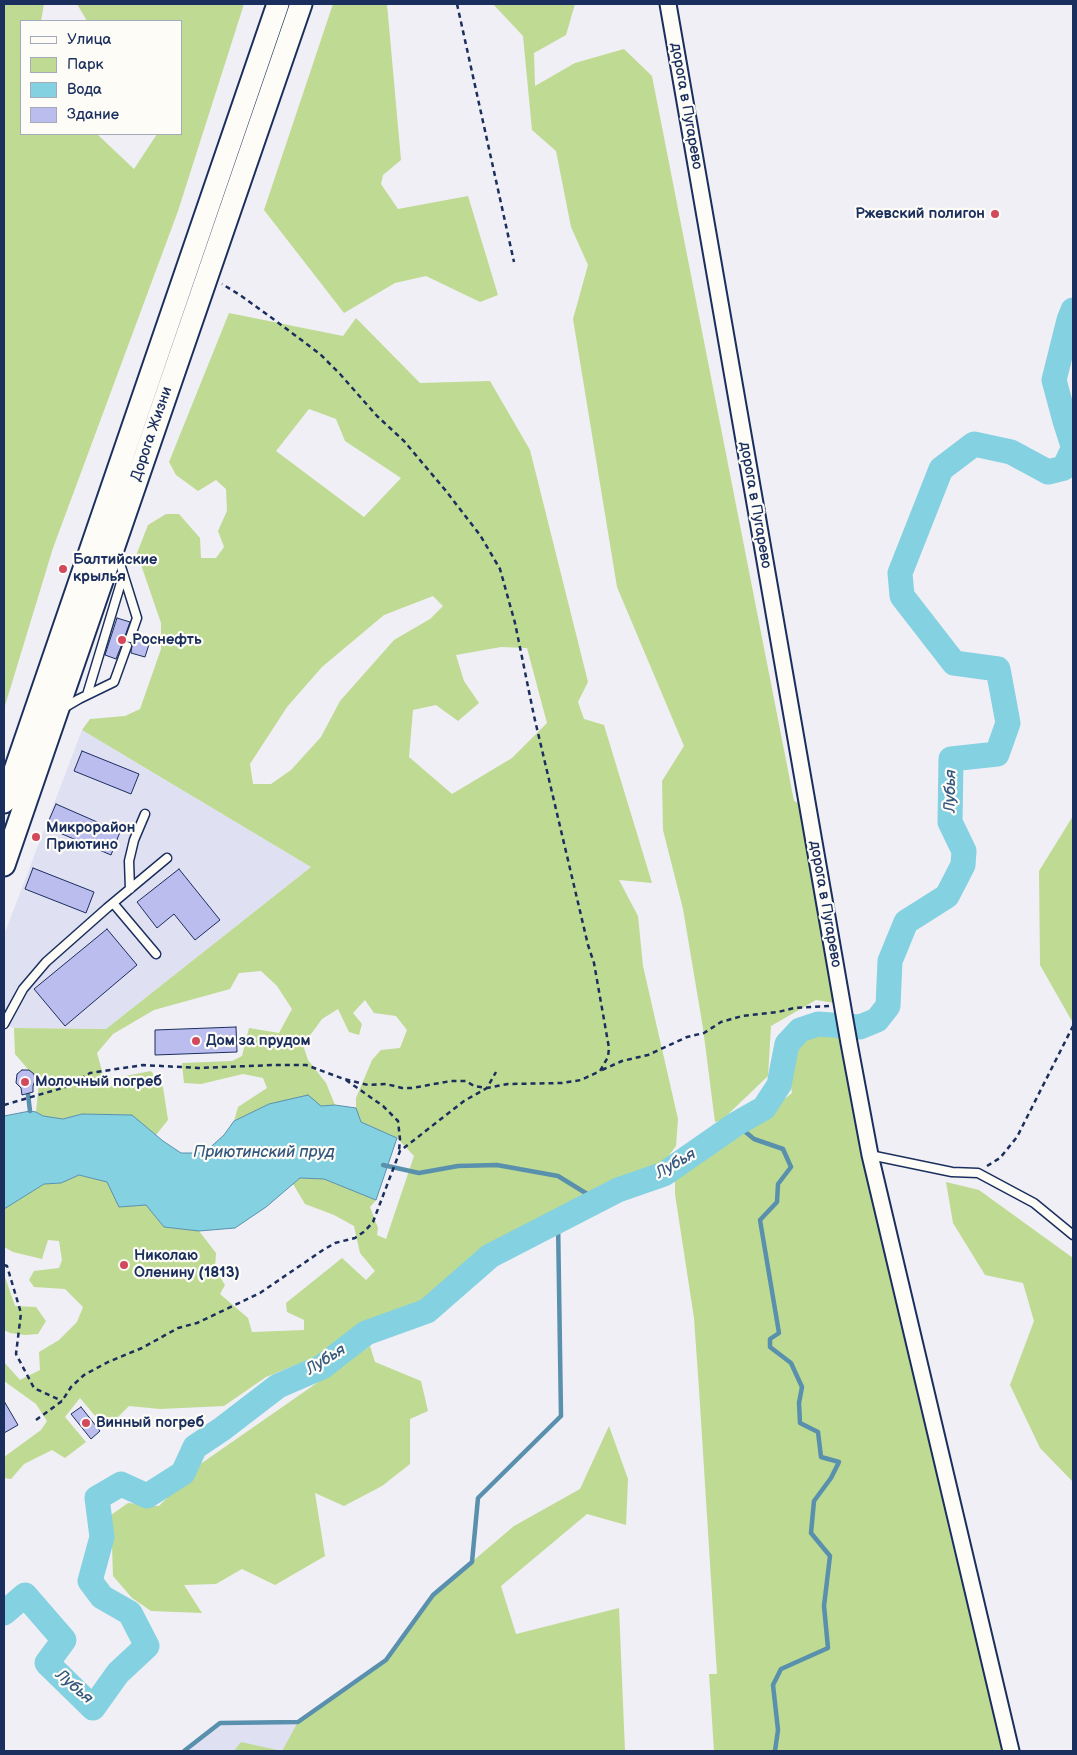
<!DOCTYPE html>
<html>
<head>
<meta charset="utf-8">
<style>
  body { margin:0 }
  #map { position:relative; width:1077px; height:1755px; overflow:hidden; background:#f0eff5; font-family:"Balsamiq Sans",sans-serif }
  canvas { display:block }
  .frame { position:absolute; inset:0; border:5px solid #1b2f5e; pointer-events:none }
  .legend { position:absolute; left:20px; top:20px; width:162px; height:115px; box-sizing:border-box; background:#fdfcf7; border:1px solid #a3aaba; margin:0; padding:6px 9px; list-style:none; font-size:15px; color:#1b2f5e }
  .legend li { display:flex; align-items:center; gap:10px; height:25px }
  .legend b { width:25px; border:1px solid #a3aaba }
</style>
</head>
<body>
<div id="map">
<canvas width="1077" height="1755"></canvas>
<div class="frame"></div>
<ul class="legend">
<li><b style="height:6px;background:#fdfcf7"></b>Улица</li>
<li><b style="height:14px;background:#bfda92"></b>Парк</li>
<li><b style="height:14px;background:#83d1e1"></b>Вода</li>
<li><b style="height:14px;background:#babdee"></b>Здание</li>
</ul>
</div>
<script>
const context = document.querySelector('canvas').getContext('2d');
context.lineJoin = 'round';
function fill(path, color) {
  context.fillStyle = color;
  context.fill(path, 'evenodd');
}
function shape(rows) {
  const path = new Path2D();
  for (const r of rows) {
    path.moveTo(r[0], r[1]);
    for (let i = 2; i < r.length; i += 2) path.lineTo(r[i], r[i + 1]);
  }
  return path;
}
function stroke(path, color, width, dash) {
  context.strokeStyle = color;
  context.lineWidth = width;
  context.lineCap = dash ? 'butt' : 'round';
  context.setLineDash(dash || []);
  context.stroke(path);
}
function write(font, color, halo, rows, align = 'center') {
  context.font = font + ' "Balsamiq Sans",sans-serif';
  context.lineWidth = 4.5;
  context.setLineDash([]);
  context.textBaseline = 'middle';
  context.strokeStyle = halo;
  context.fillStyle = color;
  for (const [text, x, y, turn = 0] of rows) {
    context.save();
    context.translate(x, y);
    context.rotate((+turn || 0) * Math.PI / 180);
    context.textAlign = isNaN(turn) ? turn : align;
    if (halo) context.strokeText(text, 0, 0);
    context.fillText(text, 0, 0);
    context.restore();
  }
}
const built = shape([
  [82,730,311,867,106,1029,14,1028,4,1025,4,935],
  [298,1722,341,1751,184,1751,220,1723]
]);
const green = shape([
  [4,4,44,4,41,21,21,21,21,134,97,134,134,169,157,134,181,134,181,21,87,21,77,4,244,4,178,211,53,548,4,709],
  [333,4,387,4,401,160,383,175,381,184,398,209,468,196,498,295,480,302,426,276,395,283,344,313,264,210],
  [493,4,575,4,566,35,534,53,535,86,575,63,624,49,652,76,794,801,800,804,834,1003,816,1000,771,1026,768,1076,722,1120,715,1122,703,1028,683,909,663,830,662,781,684,746,617,587,573,319,588,265,571,227,556,151,532,130,523,36],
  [229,313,343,336,356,318,420,383,490,381,530,450,588,682,578,702,584,719,604,725,652,883,619,880,638,916,643,966,678,1119,676,1146,663,1163,554,1211,488,1247,425,1299,364,1325,320,1355,266,1377,224,1406,160,1409,129,1406,106,1429,80,1398,65,1417,86,1442,65,1458,52,1450,24,1464,11,1479,4,1478,4,1457,41,1430,47,1421,36,1404,4,1381,4,1362,20,1380,40,1370,39,1352,59,1340,77,1322,83,1307,65,1289,34,1287,29,1280,34,1271,59,1268,62,1260,59,1241,48,1240,42,1259,13,1252,4,1247,4,1209,44,1184,61,1183,79,1175,107,1182,119,1207,146,1205,164,1227,199,1231,216,1253,215,1269,225,1285,220,1294,248,1318,252,1332,304,1330,304,1320,287,1312,286,1303,342,1258,366,1280,375,1271,360,1253,354,1226,334,1215,305,1204,293,1184,300,1178,324,1179,376,1200,370,1207,378,1228,377,1235,386,1239,414,1156,397,1138,361,1122,356,1108,356,1098,372,1060,381,1050,400,1048,407,1030,396,1016,374,1013,365,1000,353,1013,362,1024,359,1035,349,1032,338,1009,322,1019,303,1045,308,1060,326,1083,335,1105,321,1106,269,1104,234,1121,238,1107,267,1088,263,1078,243,1074,201,1084,184,1083,182,1063,232,1061,242,1056,249,1028,279,1033,292,1009,277,986,261,971,239,973,230,989,154,1010,113,1034,97,1053,104,1078,110,1087,125,1076,151,1071,163,1087,168,1120,156,1135,131,1115,82,1114,63,1119,43,1116,36,1112,39,1082,15,1054,14,1028,106,1029,311,867,82,730,90,719,125,716,140,709,161,649,161,623,137,553,148,525,166,514,179,514,200,538,201,558,216,558,224,547,218,531,227,511,226,489,216,480,198,491,176,475,169,462],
  [309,409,336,419,345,441,401,478,364,517,276,451],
  [433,596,443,606,430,619,394,640,340,701,321,737,291,770,271,784,253,784,250,764,287,707,322,667,384,615],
  [501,647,527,648,547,723,512,758,452,794,409,757,413,710,436,705,458,721,479,703,464,681,456,655],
  [1073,816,1073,1023,1040,965,1039,871],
  [813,1030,840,1037,948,1526,1003,1751,714,1751,709,1674,717,1674,699,1389,694,1318,675,1194,675,1172,724,1144,753,1124,792,1093,787,1066,791,1059,794,1042],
  [946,1182,979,1190,1073,1258,1073,1482,1040,1448,1010,1385,1034,1321,1023,1283,985,1275,953,1223],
  [4,1274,15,1306,36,1307,46,1321,38,1334,25,1335,10,1333,4,1330],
  [370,1346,375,1362,421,1381,428,1411,410,1419,410,1464,382,1486,344,1506,315,1493,325,1556,275,1585,242,1569,216,1584,184,1585,202,1613,151,1611,132,1598,113,1576,111,1515,128,1503,159,1506,199,1465],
  [609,1426,628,1479,626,1525,587,1514,501,1586,516,1634,619,1608,625,1751,234,1751,241,1742,282,1751,298,1722,386,1660,433,1595,514,1526,580,1489]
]);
const water = shape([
  [308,1095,321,1106,335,1105,356,1108,361,1122,397,1138,376,1200,324,1179,300,1178,266,1207,235,1228,199,1231,164,1227,146,1205,119,1207,107,1182,79,1175,61,1183,44,1184,4,1209,4,1116,30,1111,36,1112,43,1116,63,1119,82,1114,132,1115,163,1141,181,1153,204,1153,224,1135,234,1121,269,1104,308,1095]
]);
const stream = shape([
  [28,1094,30,1111],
  [736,1124,754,1139,783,1149,791,1167,778,1184,777,1202,760,1220,779,1333,770,1339,770,1347,791,1363,802,1387,799,1403,800,1423,818,1432,821,1457,839,1462,831,1478,814,1501,811,1533,830,1556,824,1606,828,1648,781,1669,773,1685,778,1730,775,1751],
  [383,1165,419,1173,458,1166,497,1165,558,1176,597,1200],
  [184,1751,220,1723,298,1722,386,1660,433,1595,472,1562,478,1498,561,1416,558,1220]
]);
const river = shape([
  [1073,310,1069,320,1054,380,1065,421,1073,446],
  [4,1613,25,1595,64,1640,47,1663,93,1708,118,1673,147,1646,130,1613,102,1597,90,1581,102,1537,97,1498,121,1484,147,1496,183,1473,195,1447,222,1429,278,1386,322,1367,366,1333,427,1311,490,1256,618,1190,664,1174,736,1124,764,1108,779,1085,787,1044,800,1030,818,1024,860,1027,877,1020,888,1006,890,961,906,922,947,896,963,865,964,851,950,822,951,759,997,754,1008,723,998,669,954,663,902,596,900,573,941,469,974,444,1011,452,1048,472,1064,468,1073,449]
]);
const building = shape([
  [117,618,130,622,125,636,125,641,122,644,116,659,105,655,117,618],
  [137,634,151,638,145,657,131,653,132,643,135,640,137,634],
  [82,751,139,774,131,794,74,771,82,751],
  [56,804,120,832,111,855,46,827,56,804],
  [33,868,94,892,86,913,25,889,33,868],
  [179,869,220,920,195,940,174,914,157,928,137,902,179,869],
  [107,929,137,965,65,1026,34,989,107,929],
  [236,1027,237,1052,155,1055,155,1030,236,1027],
  [22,1070,29,1070,34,1074,35,1080,33,1086,33,1092,22,1095,21,1088,16,1083,17,1074,22,1070],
  [4,1401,18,1425,4,1433,4,1401],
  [81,1407,100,1431,91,1439,71,1414,81,1407]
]);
const path = shape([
  [457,4,514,262],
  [602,1070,622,1061,648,1055,687,1037,704,1033,721,1022,742,1016,778,1012,794,1008,829,1006],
  [346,1080,383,1106,398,1121,400,1139,399,1151],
  [4,1105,69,1086,90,1073,143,1065,198,1068,275,1065,306,1065,344,1079,368,1085,386,1084,402,1088,412,1088,451,1081,466,1081,474,1086,487,1088,508,1084,562,1083,581,1080,600,1071,608,1057,609,1048,594,963,588,945,534,716,515,623,500,569,480,535,446,491,404,441,377,416,340,374,320,354,276,321,240,295,222,284],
  [987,1166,1000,1158,1017,1137,1073,1026],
  [4,1265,7,1266,21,1313,16,1354,34,1388,62,1401],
  [36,1420,62,1401,71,1387,84,1375,108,1362,142,1348,178,1328,197,1323,260,1293,323,1250,335,1243,355,1238,365,1231,373,1222,400,1151,464,1101,487,1088,496,1072]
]);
const lane = shape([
  [117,554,137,618,130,638],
  [87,695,123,576],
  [62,709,79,699,114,682,127,646],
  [130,889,129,861,134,840,145,814],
  [113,903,156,954],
  [4,1024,23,989,46,962,107,908,167,858],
  [870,1155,952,1172,978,1173,1034,1203,1073,1235]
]);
const street = shape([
  [668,4,849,1043,870,1155,1011,1751]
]);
const secondary = shape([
  [4,802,278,4],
  [4,865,301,4]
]);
const markers = [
  [995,214,5,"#d1495b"],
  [63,569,5,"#d1495b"],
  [122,640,5,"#d1495b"],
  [36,837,5,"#d1495b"],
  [196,1041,5,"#d1495b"],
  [25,1082,5,"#d1495b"],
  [124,1265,5,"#d1495b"],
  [86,1423,5,"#d1495b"]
];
const streetNames = [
  ["дорога в Пугарево",686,106,80],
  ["Дорога Жизни",152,434,-71],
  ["дорога в Пугарево",755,505,80],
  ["дорога в Пугарево",825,904,80]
];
const poiNames = [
  ["Ржевский полигон",985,214,"right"],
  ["Балтийские",73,560],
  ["крылья",73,577],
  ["Роснефть",132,640],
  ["Микрорайон",46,828],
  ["Приютино",46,845],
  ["Дом за прудом",206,1041],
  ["Молочный погреб",35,1082],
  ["Николаю",134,1256],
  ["Оленину (1813)",134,1273],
  ["Винный погреб",96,1423]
];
const waterNames = [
  ["Лубья",951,791,-89],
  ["Приютинский пруд",264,1153],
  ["Лубья",676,1164,-30],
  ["Лубья",326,1360,-32],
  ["Лубья",74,1687,41]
];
fill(built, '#e0e0f3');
fill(green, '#bfda92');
fill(water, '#83d1e1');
stroke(water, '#5990ad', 1);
stroke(stream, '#5990ad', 4.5);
stroke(river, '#83d1e1', 25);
fill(building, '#babdee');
stroke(building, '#1b2f5e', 1);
stroke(lane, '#1b2f5e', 11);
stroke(street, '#1b2f5e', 19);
stroke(secondary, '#1b2f5e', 25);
stroke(path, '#1b2f5e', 2.5, [5, 4]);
stroke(lane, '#fdfcf7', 8);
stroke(street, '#fdfcf7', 15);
stroke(secondary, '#fdfcf7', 21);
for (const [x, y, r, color] of markers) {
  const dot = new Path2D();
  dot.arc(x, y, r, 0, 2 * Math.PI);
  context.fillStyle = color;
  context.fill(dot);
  stroke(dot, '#fdfcf7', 2);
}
write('15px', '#1b2f5e', '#fdfcf7', streetNames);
write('bold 15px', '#1b2f5e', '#fdfcf7', poiNames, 'left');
write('italic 16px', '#35587f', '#fdfcf7', waterNames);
</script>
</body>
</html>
